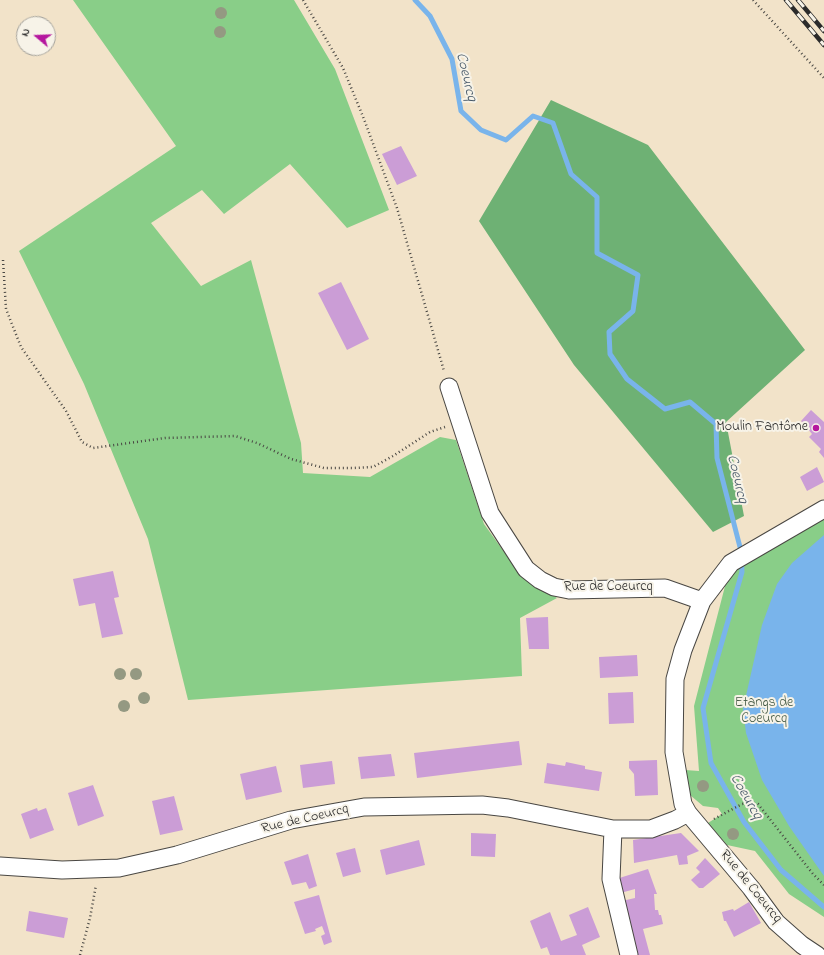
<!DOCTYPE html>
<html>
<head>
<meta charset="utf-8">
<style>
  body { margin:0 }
  #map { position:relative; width:824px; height:955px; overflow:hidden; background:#f2e3c9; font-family:"Indie Flower",sans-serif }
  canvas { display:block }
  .north { position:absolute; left:16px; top:16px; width:40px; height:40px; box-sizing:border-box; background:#f7f3e8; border:1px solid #a5a39c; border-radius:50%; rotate:289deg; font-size:11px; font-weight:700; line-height:16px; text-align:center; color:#2b2b2b }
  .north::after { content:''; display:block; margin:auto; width:14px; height:18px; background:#b5179e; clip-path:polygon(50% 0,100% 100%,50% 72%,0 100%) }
</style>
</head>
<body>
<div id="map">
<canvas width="824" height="955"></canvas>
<div class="north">N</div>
</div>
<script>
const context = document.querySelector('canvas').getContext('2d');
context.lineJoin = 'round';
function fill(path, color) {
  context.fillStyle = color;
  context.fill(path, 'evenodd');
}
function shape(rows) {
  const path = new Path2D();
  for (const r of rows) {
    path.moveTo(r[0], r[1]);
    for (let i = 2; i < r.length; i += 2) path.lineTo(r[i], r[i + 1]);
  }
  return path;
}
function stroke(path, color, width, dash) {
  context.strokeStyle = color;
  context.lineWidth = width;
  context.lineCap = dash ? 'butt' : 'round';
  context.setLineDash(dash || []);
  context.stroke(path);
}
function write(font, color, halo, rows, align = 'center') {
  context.font = font + ' "Indie Flower",sans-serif';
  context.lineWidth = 4;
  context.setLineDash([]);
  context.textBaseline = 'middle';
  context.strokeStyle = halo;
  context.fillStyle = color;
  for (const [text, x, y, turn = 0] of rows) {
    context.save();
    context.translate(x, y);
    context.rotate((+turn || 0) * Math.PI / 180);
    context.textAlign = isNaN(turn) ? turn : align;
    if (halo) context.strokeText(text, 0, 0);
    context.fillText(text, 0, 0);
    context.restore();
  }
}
const green = shape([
  [73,0,294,0,335,69,389,210,347,228,290,164,224,214,202,190,151,223,201,286,251,260,301,443,303,473,370,477,440,437,456,440,484,524,520,574,557,598,520,618,522,676,188,700,148,539,84,384,19,251,176,146],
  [824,509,824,917,789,894,755,851,727,845,708,823,722,814,718,808,703,806,690,795,685,770,699,771,694,706,731,563]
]);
const forest = shape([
  [551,100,648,145,805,350,726,422,744,516,713,532,574,365,479,221]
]);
const water = shape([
  [824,535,824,876,789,826,762,780,746,733,743,709,762,625,777,584,792,563]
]);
const stream = shape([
  [415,0,430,16,452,59,461,111,481,130,506,140,533,116,553,123,571,174,597,197,597,253,638,275,633,311,609,332,610,354,627,379,665,409,690,402,716,424,717,458,741,551,742,572,703,708,711,763,744,822,781,870,824,907]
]);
const building = shape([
  [401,146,417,176,397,185,382,154],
  [341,282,369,339,347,350,318,293],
  [811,410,824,422,824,458,819,452,821,449,809,437,812,434,801,421],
  [817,467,824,482,807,491,800,477],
  [113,571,119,597,114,598,123,634,102,638,95,603,79,606,73,579],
  [548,617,549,649,529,649,526,618],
  [637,655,638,676,600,678,599,657],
  [633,692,634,723,609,724,608,693],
  [519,741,522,765,417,778,414,753],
  [391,754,395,776,361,779,358,757],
  [657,760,658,795,635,796,634,774,629,768,629,761],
  [332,761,335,784,303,788,300,765],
  [566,762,585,766,585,769,602,772,599,791,544,783,547,763,565,766],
  [276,766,282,792,246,800,240,774],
  [93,785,104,816,78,826,68,793],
  [174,796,183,830,160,835,152,801],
  [37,808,38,811,46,808,54,830,30,839,21,814],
  [471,833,496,834,495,857,471,856],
  [681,833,699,851,687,856,688,864,679,865,677,855,634,863,633,840],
  [419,840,425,865,386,875,380,850],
  [355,848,361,872,343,877,336,853],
  [308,854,317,886,309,889,306,882,292,885,284,862],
  [705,858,720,874,703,888,699,888,691,880,700,872,696,868],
  [648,869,657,894,654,894,655,910,658,910,659,915,661,915,663,924,643,929,650,955,633,955,622,901,635,898,635,889,617,894,613,880],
  [319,895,332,942,324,945,321,936,325,934,322,926,315,929,316,931,305,934,294,902],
  [749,902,761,923,734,937,726,921,724,921,722,912,733,909,734,911],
  [588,907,600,937,582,945,586,955,550,955,547,947,541,949,530,921,550,912,561,941,577,935,569,915],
  [29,911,68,918,64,938,26,931]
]);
const path = shape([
  [303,0,343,68,364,119,397,208,444,371],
  [753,0,824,78],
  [3,260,6,309,21,347,66,411,82,442,93,448,165,438,235,436,257,443,291,459,324,468,353,468,373,467,393,456,430,432,445,427],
  [714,819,742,804,751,802,758,804,813,874,824,885],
  [80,955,90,918,96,885]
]);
const minor = shape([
  [449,387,490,513,526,569,540,580,554,587,569,590,665,588,702,601],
  [688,813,751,888,776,922,802,945,817,955],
  [613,829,611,879,629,955],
  [0,866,62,870,119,868,177,855,291,820,364,807,482,805,508,808,613,829,651,829,675,820,688,813,683,804,674,752,675,679,683,650,702,601,731,563,824,509]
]);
const rail = shape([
  [786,0,824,45],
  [798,0,824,31]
]);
const trees = [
  [221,13],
  [220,32],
  [120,674],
  [136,674],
  [144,698],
  [124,706],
  [703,786],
  [733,834]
];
const markers = [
  [816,428,4,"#b5179e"]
];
const poiNames = [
  ["Moulin Fantôme",808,428]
];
const streetNames = [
  ["Rue de Coeurcq",608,588],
  ["Rue de Coeurcq",305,820,-13],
  ["Rue de Coeurcq",750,887,51]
];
const parkNames = [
  ["Etangs de",764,704],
  ["Coeurcq",764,720]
];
const waterNames = [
  ["Coeurcq",465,77,77],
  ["Coeurcq",736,479,77],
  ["Coeurcq",745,797,60]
];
fill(green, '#89ce88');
fill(forest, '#6eb174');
fill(water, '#79b4eb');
stroke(stream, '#79b4eb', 5);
fill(building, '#cb9dd6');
stroke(minor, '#494743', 19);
stroke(path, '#494743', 2.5, [1, 3]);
stroke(minor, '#fff', 17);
stroke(rail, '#2b2b2b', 4.5);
stroke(rail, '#f7f3e8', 3, [9]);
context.fillStyle = '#949982';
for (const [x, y] of trees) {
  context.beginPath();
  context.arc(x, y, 6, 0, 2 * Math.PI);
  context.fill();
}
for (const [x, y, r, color] of markers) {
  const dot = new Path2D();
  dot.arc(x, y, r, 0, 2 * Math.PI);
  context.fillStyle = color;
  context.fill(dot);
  stroke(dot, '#f7f3e8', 1.5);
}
write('14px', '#2b2b2b', '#f7f3e8', poiNames, 'right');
write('14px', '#2b2b2b', '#f7f3e8', streetNames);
write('14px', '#475c47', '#f7f3e8', parkNames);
write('italic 15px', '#425465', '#f7f3e8', waterNames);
</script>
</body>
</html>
